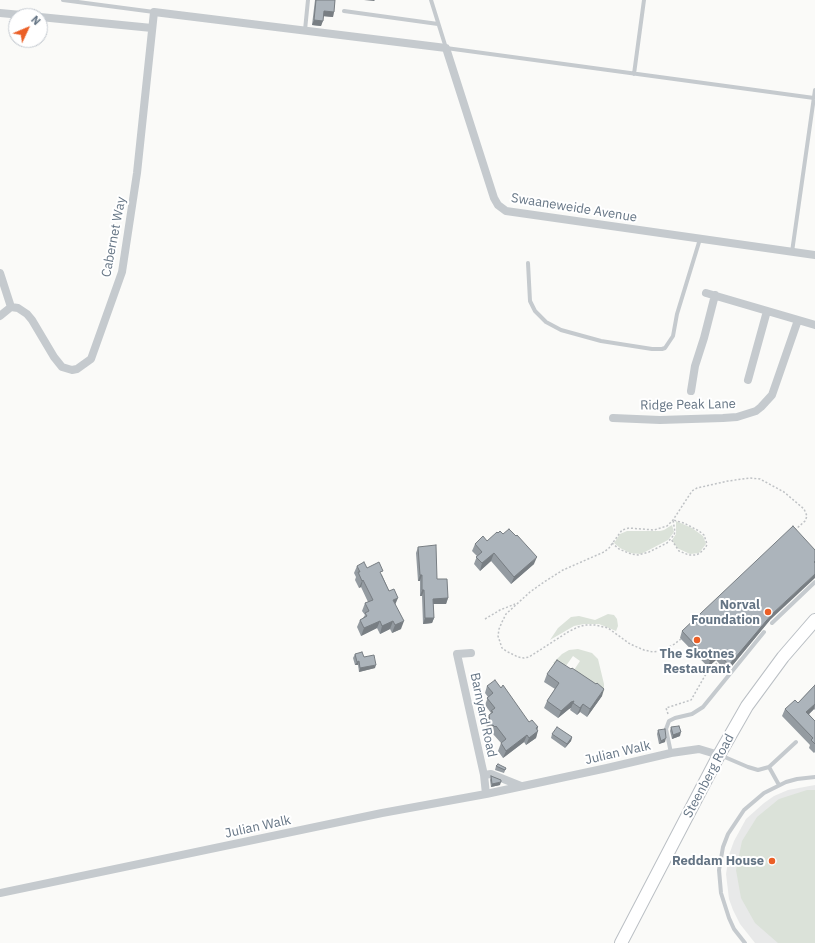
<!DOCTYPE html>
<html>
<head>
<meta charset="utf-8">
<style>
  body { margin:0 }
  #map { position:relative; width:815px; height:943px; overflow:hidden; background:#fafaf8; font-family:"IBM Plex Sans",sans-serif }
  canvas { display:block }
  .north { position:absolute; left:8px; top:8px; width:40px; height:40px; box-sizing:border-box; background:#fff; border:1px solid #c1c7ce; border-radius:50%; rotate:46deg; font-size:11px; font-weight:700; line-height:16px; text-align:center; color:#647484 }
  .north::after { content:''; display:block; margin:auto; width:14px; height:18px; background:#eb5f26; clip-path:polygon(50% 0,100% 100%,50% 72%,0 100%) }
</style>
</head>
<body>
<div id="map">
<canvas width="815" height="943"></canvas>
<div class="north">N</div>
</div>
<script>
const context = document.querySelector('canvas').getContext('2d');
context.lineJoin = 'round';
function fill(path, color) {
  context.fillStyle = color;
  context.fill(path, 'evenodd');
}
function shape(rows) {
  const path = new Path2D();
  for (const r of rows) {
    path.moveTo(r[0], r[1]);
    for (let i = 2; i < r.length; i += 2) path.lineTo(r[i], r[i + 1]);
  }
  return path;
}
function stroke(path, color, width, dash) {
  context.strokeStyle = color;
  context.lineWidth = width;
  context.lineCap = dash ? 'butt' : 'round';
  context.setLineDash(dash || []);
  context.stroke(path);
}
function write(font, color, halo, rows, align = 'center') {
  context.font = font + ' "IBM Plex Sans",sans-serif';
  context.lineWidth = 4;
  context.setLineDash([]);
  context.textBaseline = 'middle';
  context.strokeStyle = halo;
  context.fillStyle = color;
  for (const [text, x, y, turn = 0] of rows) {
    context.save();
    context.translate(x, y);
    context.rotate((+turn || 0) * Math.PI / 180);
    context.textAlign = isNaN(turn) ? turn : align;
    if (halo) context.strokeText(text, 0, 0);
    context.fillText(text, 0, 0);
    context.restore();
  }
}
const built = shape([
  [815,785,815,943,755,943,740,924,733,910,729,899,726,874,729,855,734,841,746,819,764,803,774,796,788,790]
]);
const green = shape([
  [676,521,692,528,703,536,706,544,699,553,690,554,677,548,672,540,676,534],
  [672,525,674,532,668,540,645,552,640,554,630,553,620,548,614,543,620,534,627,531,660,531,664,530],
  [608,614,614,615,617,619,618,626,616,631,599,624,584,624,574,626,550,640,558,628,571,617,579,616,595,620],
  [578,649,592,653,598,659,604,684,604,691,602,696,572,673,580,661,573,656,563,670,553,663,562,654,569,650],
  [807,790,815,790,815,943,778,943,755,923,741,898,736,870,742,841,757,817,779,799]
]);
const path = shape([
  [612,543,619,549,631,554,638,555,649,552,667,543,674,535,675,532,673,520,684,523,699,531,704,535,707,544,706,547,700,553,696,555,689,555,679,551,671,539],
  [485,619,500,610,515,604],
  [681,639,673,645,661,651,653,652,644,650,630,644,608,628,595,625,585,625,578,627,568,632,529,657,524,658,518,657,506,651,502,648,498,636,499,629,502,622,506,614,530,592,544,582,563,570,604,552,609,548,622,530,629,528,654,530,667,526,673,520,692,491,697,488,728,481,750,478,760,479,784,492,804,509,807,516,805,521,795,530],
  [668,714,666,708,691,700,706,674,718,662]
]);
const lane = shape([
  [63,0,154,12],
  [431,0,446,48,814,98],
  [344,11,438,24],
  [305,30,308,0],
  [634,74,644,0],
  [792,252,815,90],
  [528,263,530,301,535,311,546,322,561,330,601,341,652,349,662,349,665,348,673,336,677,314,700,239],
  [772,623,815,582],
  [671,753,666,729,669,721,675,718,692,714,703,707,764,632],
  [720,755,748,767,758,770,769,767,796,742],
  [769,767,779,785],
  [745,943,734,929,729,918,721,893,719,870,723,847,728,834,744,810,764,793,786,782,797,779,815,777]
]);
const street = shape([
  [0,13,32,16],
  [40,17,152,28],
  [0,273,11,307],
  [706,293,815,325],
  [0,316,11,307,18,308,27,314,32,320,54,357,62,367,72,370,77,369,91,359,122,272,137,173,154,12,446,48,494,198,498,205,506,211,815,255],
  [748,380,767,311],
  [691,391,695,366,704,338,715,295],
  [613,418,660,420,723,418,737,417,756,411,761,407,772,395,798,320],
  [471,653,457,654,484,775,486,794],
  [484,775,491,774,521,786],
  [0,893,382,813,486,794,607,768,671,753,699,749,719,755]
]);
const secondary = shape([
  [621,943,719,755,747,706,783,657,815,620]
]);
const wall = shape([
  [315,0,335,0,333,17,323,16,321,26,312,25],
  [498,533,503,534,534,564,511,584,491,561,480,571,474,564,477,556,472,551,475,544,487,541],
  [418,547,437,579,448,598,446,604,433,604,434,618,432,623,423,624,422,596,420,596,420,581,418,581,416,553],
  [357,566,367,568,382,575,395,604,401,629,392,633,390,629,380,634,377,628,361,636,357,627,360,620,363,618,365,615,362,611,365,603,368,602,361,587,359,588,355,580,356,577,354,573],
  [770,620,727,672,716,660,708,667,680,638,682,631],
  [355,654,364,657,375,668,359,672,358,665,355,665,353,658],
  [547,674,602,696,587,717,580,712,577,715,570,710,571,708,569,709,558,718,544,708,547,701,555,689,544,682],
  [815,685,815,710,814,709,809,714,815,721,815,752,814,753,809,748,810,745,782,716,785,709,798,703],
  [487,686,501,688,529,722,538,727,536,738,526,745,524,742,503,758,498,751,501,743,493,734,492,734,491,732,488,734,486,723,489,715,491,713,485,705,488,697,485,693],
  [671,727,680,736,672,739,670,731],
  [658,730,665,742,659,744,657,734],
  [552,734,572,737,571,741,565,748,551,738],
  [496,766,506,768,504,773,495,770],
  [491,776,500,785,491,787,490,780]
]);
const shadedWall = shape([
  [364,0,375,0,374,1],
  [324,11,334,12,333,17,322,16],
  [314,20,323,21,321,26,312,25],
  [494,553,491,561,480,571,482,563],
  [537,557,534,564,511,584,514,577],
  [815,574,815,578,770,620,727,672,729,665,772,614],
  [420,575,422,575,420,581,418,581],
  [363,580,361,587,359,588,362,581],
  [422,590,424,590,422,596,420,596],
  [398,598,395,605,393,600],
  [448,598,446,604,431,604,433,599],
  [425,618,434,618,432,623,423,624],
  [380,621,377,628,361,636,364,628],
  [393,621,390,629,380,634,382,626],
  [404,621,401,629,392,633,395,625],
  [718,653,716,660,708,667,710,661],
  [359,661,358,665,355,665,357,662],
  [376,665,375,668,359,672,360,668],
  [604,689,602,696,587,717,590,709],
  [574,701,571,708,569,709,558,718,561,711,571,702],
  [583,704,580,712,577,715,580,708],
  [815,704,814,709,804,719,806,712],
  [493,725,491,732,488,734,491,726],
  [538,727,535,733,538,731,536,738,526,745,529,738],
  [681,732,680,736,672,739,673,735],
  [527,735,524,742,503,758,506,751],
  [572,737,571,741,565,748,567,744],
  [666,738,665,742,659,744,661,741],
  [501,782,500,785,491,787,492,784]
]);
const building = shape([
  [316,0,335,0,334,12,324,11,323,21,314,20,316,0],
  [793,526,815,550,815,561,814,562,815,563,815,574,772,614,729,665,718,653,710,661,682,631,793,526],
  [509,529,516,536,517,535,537,557,514,577,494,553,482,563,476,557,482,552,475,544,483,536,487,541,497,532,498,533,500,531,503,534,509,529],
  [436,545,437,579,447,579,448,598,433,599,434,618,425,618,424,590,422,590,422,575,420,575,418,547,436,545],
  [364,562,367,568,379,562,383,571,380,572,389,591,394,589,398,598,393,600,404,621,395,625,393,621,382,626,380,621,364,628,360,620,367,616,365,613,369,611,365,603,373,600,363,580,362,581,358,572,360,572,357,566,364,562],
  [362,652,364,657,374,655,376,665,360,668,359,661,357,662,355,654,362,652],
  [557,660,571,669,572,668,596,684,597,683,604,689,590,709,583,704,580,708,573,703,574,701,571,702,561,711,547,701,559,683,547,674,557,660],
  [495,680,501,688,503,685,529,722,532,720,538,727,536,728,538,731,529,738,527,735,506,751,501,743,506,739,496,726,495,727,493,725,491,726,489,715,493,712,491,711,495,708,487,698,493,693,487,686,495,680],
  [815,685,815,704,806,712,815,721,815,744,811,740,813,738,785,709,795,700,798,703,815,685],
  [679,726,681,732,673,735,671,727,679,726],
  [557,727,572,737,567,744,552,734,557,727],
  [665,729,666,738,661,741,658,730,665,729],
  [498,764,506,768,505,770,496,766,498,764],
  [491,776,501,780,501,782,492,784,491,776]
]);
const markers = [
  [768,612,4,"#eb5f26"],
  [697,640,4,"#eb5f26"],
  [772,861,4,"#eb5f26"]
];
const streetNames = [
  ["Swaaneweide Avenue",574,208,9],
  ["Cabernet Way",114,237,-79],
  ["Ridge Peak Lane",688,405,-1],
  ["Barnyard Road",483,715,78],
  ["Julian Walk",618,753,-13],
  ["Steenberg Road",709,776,-62],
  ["Julian Walk",258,827,-12]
];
const poiNames = [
  ["Norval",760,605],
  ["Foundation",760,620],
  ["The Skotnes",697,654,"center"],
  ["Restaurant",697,669,"center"],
  ["Reddam House",764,861]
];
fill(built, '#e8e9e9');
fill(green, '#dbe2d9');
stroke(secondary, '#babfc4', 14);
stroke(path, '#bfc2c5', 1.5, [2, 2]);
stroke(lane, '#c5cace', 4);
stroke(street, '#c5cace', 8);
stroke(secondary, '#fff', 12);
fill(wall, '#949ba1');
fill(shadedWall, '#787e83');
fill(building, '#acb4bb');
stroke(building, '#787e83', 1);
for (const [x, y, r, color] of markers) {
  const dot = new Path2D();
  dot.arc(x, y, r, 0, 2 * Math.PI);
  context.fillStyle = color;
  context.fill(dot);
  stroke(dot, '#fff', 1.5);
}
write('13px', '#647484', '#fff', streetNames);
write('bold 13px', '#647484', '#fff', poiNames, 'right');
</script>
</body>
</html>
